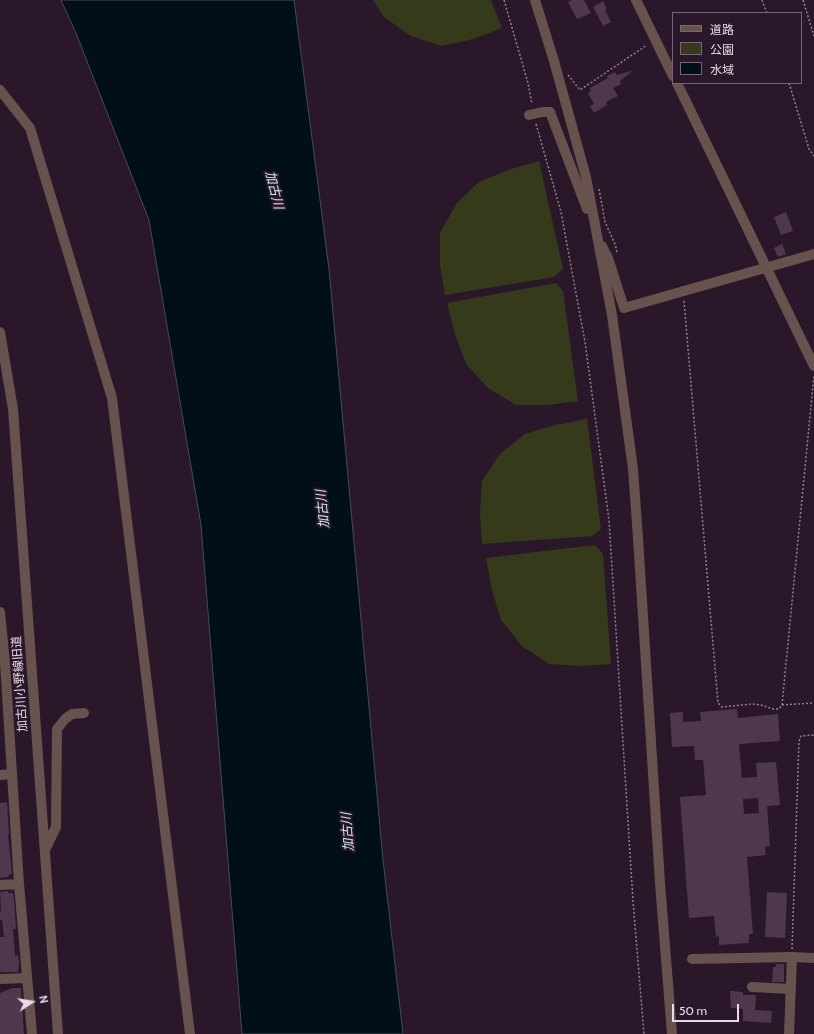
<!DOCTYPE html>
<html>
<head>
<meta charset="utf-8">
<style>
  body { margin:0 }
  #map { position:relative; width:814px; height:1034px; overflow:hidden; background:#2b172a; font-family:Cabin,"Noto Sans JP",sans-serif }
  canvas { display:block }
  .legend { position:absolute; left:672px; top:12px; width:130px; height:72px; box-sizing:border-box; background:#2b172a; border:1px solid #776575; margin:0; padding:5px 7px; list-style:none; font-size:12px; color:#e8dae6 }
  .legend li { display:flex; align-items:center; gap:8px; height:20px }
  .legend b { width:20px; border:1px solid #776575 }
  .north { position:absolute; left:12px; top:982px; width:40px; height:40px; -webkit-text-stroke:3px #2b172a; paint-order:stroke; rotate:78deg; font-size:11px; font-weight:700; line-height:16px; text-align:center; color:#e8dae6 }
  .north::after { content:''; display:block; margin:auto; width:14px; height:18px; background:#e8dae6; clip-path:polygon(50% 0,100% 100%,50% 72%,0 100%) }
  .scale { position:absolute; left:672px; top:1004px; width:67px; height:18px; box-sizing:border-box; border:2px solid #e8dae6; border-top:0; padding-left:5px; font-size:12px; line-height:14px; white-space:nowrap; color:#e8dae6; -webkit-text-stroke:3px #2b172a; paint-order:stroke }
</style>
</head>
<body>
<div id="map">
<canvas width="814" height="1034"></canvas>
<ul class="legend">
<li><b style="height:5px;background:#67524e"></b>道路</li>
<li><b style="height:11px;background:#353b1a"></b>公園</li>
<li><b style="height:11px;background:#000f1a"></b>水域</li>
</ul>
<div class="north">N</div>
<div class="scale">50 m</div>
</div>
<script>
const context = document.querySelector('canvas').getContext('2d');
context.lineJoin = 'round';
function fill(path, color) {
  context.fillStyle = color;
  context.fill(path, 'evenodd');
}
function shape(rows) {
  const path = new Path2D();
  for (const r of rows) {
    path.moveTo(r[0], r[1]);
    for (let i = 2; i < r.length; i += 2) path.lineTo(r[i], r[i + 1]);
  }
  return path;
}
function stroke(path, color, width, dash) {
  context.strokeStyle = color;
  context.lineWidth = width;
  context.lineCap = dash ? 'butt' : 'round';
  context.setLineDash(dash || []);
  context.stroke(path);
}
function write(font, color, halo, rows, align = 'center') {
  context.font = font + ' Cabin,"Noto Sans JP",sans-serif';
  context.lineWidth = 4;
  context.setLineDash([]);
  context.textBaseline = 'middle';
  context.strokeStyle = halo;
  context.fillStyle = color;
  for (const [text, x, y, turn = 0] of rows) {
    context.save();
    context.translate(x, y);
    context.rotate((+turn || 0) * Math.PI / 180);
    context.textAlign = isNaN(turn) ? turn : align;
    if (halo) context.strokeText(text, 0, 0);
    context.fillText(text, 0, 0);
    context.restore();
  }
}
const green = shape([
  [373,0,491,0,502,28,473,39,442,46,411,36,384,17],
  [539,161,563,269,554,277,445,295,440,265,440,233,456,204,479,182,508,170],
  [556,283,563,291,578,401,548,405,516,405,488,388,466,364,455,334,447,303],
  [587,419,601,529,592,536,482,544,480,514,482,481,500,454,525,434,555,425],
  [595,545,603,554,611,664,581,666,549,664,522,646,501,620,492,590,486,558]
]);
const water = shape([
  [61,0,294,0,329,269,383,860,403,1034,242,1034,201,525,149,220,76,33,61,0]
]);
const building = shape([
  [572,0,584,0,591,13,577,19,568,2],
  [603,1,607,9,605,10,611,22,603,26,593,7],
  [631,71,631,72,620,81,621,84,613,88,618,96,606,102,607,105,594,113,590,106,594,104,588,93,591,91,590,88,608,78,607,76,615,72,617,75],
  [786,212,793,231,781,235,774,217],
  [782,244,786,254,778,257,774,248],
  [737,709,738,718,778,714,780,741,739,744,742,778,757,777,756,763,776,762,780,805,767,806,770,846,765,847,766,855,747,857,753,934,749,934,749,943,719,945,719,936,716,937,714,916,689,918,680,797,706,795,703,760,695,760,694,746,672,747,670,713,683,712,683,722,701,721,700,712],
  [758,798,759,813,744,814,743,799],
  [7,802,9,834,8,834,12,873,7,877,0,878,0,803],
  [8,891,8,893,13,893,14,898,16,929,13,929,15,956,18,955,19,964,18,972,0,972,0,937,4,937,2,920,0,920,0,912,1,912,0,892],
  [767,892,787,893,785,938,765,937],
  [776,964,784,964,784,982,772,982,773,967,776,967],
  [12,988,21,988,24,1034,0,1034,0,993],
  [730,991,743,992,743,995,756,995,755,1010,772,1011,771,1023,743,1021,743,1009,731,1008]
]);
const path = shape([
  [504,0,528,83,532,104],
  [762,0,767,13],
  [803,0,814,36],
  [568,75,580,90,647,45],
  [789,83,809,149,814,156],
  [536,124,561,212,585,342,609,520,633,901,644,1034],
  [599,189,605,222,615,244,617,252],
  [684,301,718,703,722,707,752,704,761,705,773,709,779,709,782,705,814,703],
  [782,705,814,375],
  [792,949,799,741,801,736,814,735]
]);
const minor = shape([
  [535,0,554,61,586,177,612,315,633,469,638,538,660,883,672,1034],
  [636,0,673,76],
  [677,83,814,366],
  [0,90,30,128,112,398,190,1034],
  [529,115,542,112,550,112,587,209],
  [602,246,608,258,624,308,814,254],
  [0,332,13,409,58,1034],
  [0,612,5,663,19,884,32,1034],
  [0,775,12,774],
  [45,850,56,827,57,729,65,719,72,714,84,713],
  [0,885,19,884],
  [692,959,792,957,814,958],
  [0,979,27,978],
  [752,987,791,989],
  [789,1034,792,957]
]);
const streetNames = [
  ["加古川小野線旧道",20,684,-94]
];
const waterNames = [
  ["加古川",274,190,76],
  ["加古川",323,509,-96],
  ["加古川",348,832,-94]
];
fill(green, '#353b1a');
fill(water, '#000f1a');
stroke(water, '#464c57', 1);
fill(building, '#4f384d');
stroke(path, '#91808f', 1.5, [2, 2]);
stroke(minor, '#67524e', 10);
write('12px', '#e8dae6', '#2b172a', streetNames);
write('italic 13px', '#cce8f9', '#2b172a', waterNames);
</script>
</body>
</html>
